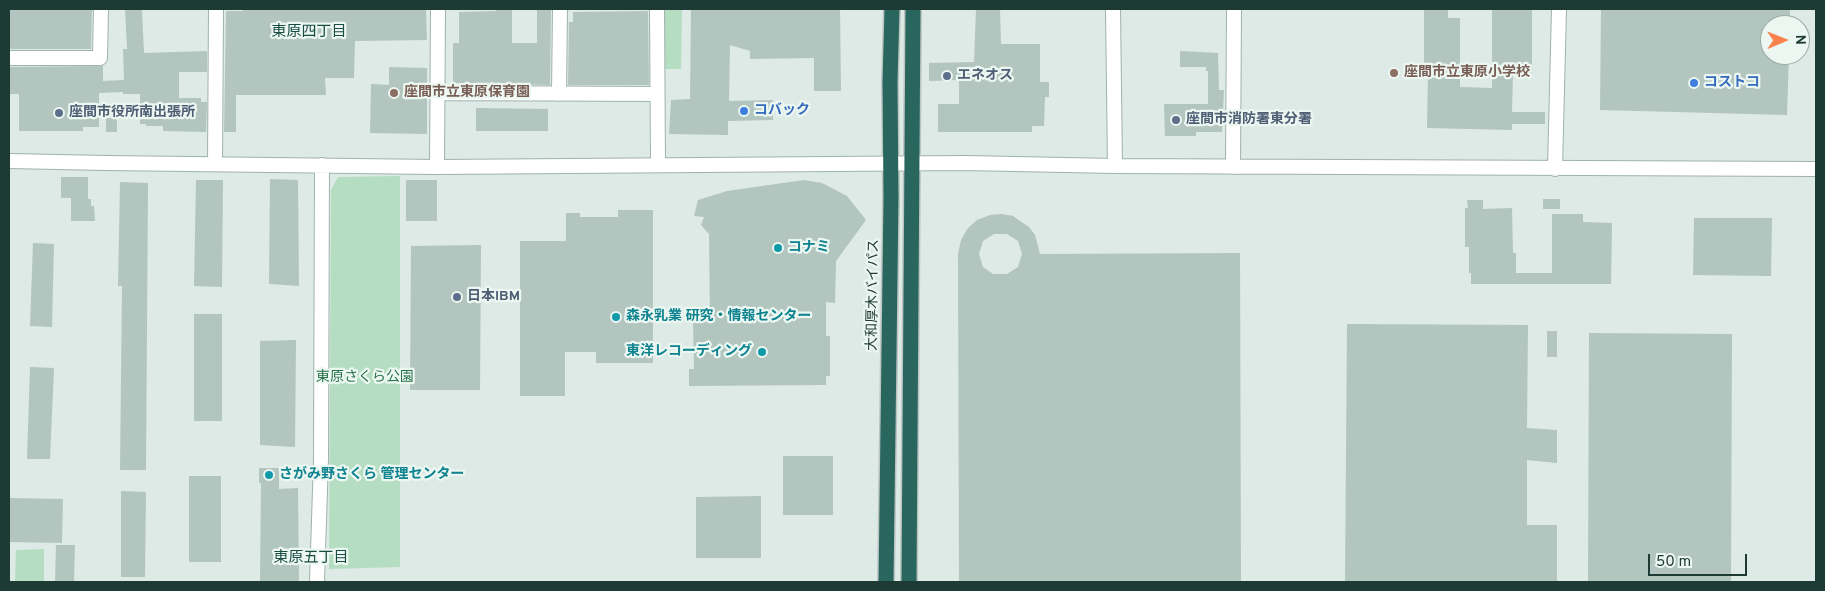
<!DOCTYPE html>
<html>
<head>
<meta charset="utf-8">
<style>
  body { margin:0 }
  #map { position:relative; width:1825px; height:591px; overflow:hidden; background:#ddeae5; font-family:Overpass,sans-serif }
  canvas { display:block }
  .frame { position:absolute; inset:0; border:10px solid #1e3a34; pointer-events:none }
  .north { position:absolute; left:1760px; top:15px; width:50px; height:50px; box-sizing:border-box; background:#edf7f2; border:1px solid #9aaba6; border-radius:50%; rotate:89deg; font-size:14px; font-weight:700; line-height:20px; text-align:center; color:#1e3a34 }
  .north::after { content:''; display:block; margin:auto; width:18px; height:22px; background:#f9814c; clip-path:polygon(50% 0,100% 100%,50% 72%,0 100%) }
  .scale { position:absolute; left:1648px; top:554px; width:99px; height:22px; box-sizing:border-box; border:2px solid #1e3a34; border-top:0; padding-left:6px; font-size:15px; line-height:18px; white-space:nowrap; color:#1e3a34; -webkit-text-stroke:4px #edf7f2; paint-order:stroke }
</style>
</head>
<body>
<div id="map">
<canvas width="1825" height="591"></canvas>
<div class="frame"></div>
<div class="north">N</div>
<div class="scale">50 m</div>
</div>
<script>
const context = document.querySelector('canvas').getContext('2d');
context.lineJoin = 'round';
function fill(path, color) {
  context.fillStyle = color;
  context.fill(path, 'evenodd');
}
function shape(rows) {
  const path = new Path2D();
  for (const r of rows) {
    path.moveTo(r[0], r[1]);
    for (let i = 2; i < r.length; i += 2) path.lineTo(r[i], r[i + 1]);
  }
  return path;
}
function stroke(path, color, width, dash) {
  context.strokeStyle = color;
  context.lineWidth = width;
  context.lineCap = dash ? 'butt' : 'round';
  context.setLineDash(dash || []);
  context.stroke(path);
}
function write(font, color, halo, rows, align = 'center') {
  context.font = font + ' Overpass,"Noto Sans JP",sans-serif';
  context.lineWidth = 4.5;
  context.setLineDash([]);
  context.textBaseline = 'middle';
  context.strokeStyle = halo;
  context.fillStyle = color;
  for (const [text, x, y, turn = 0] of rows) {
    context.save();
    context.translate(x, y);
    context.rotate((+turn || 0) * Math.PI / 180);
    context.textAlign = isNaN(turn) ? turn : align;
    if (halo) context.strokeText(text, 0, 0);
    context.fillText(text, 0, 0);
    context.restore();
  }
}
const green = shape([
  [663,9,682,9,681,69,664,69],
  [400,176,400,567,329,569,331,190,338,177],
  [44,549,44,582,15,582,16,550]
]);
const building = shape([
  [9,9,92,9,91,49,9,49],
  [125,9,142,9,144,53,207,51,207,72,179,72,179,98,201,98,201,102,207,102,206,132,163,131,163,126,146,126,146,124,140,124,140,94,123,94,123,92,99,93,99,127,83,127,83,131,19,131,19,94,9,94,9,67,103,66,103,81,124,80,123,49,127,49],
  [243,9,426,9,427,40,355,41,354,78,325,78,326,95,236,95,236,132,224,132,226,11,243,11],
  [496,9,512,9,512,43,537,43,537,10,551,10,550,85,453,83,453,43,459,43,459,12,496,11],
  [691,9,840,9,841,91,814,91,814,58,750,59,750,51,730,45,729,101,773,100,773,120,728,121,728,135,669,134,671,100,690,99],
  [976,9,1000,9,1001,44,1040,44,1040,82,1049,82,1049,97,1045,97,1044,126,1032,126,1032,132,938,132,938,104,959,104,959,80,929,81,929,63,974,62],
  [1424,9,1448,9,1448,18,1460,18,1460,87,1492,88,1492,9,1532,9,1532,73,1513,73,1512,112,1545,112,1545,124,1512,124,1512,130,1427,128,1428,73,1424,73],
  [1601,9,1790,9,1790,25,1770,25,1770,55,1789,55,1787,115,1600,110],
  [648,11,649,85,568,85,569,22,573,22,573,12],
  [1180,51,1218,53,1219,90,1224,90,1222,132,1196,132,1196,136,1165,136,1164,104,1208,104,1208,71,1206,71,1206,67,1180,67],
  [389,67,427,68,427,134,370,133,371,84,389,85],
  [476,108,548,109,548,131,476,131],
  [106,118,117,118,117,132,106,132],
  [61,177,88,177,88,199,91,199,91,206,94,206,95,221,71,221,71,198,61,198],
  [270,179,298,180,299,286,269,284],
  [196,180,223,180,222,287,194,286],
  [406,180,437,180,437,221,406,221],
  [804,180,822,183,847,196,866,220,836,261,835,303,826,302,826,336,830,336,830,376,826,376,826,385,689,386,689,369,694,369,693,320,710,320,709,234,701,225,704,217,694,216,698,200,727,191],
  [120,182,148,183,146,470,120,470,122,286,118,286],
  [1543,199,1560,199,1560,209,1543,209],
  [1467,200,1483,200,1483,209,1512,208,1513,253,1516,253,1516,273,1552,273,1552,214,1583,214,1583,222,1612,223,1611,284,1471,284,1471,273,1469,273,1469,247,1465,247,1465,208,1468,208],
  [618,210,653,210,653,363,596,363,596,352,565,352,565,396,520,396,520,241,566,241,566,213,580,213,580,217,618,217],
  [1002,214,1013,216,1029,227,1035,235,1040,254,1240,253,1241,582,959,582,958,254,961,240,968,228,977,220,990,215],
  [994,234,1007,234,1018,241,1022,254,1018,267,1007,274,993,274,983,267,979,254,983,241],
  [1694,218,1772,218,1771,276,1693,275],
  [33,243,54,244,52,327,30,326],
  [481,245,480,390,410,390,411,246],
  [194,314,222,314,222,421,194,421],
  [1347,324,1528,325,1527,428,1557,430,1557,463,1527,460,1527,525,1557,525,1557,582,1345,582],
  [1547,331,1557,331,1557,357,1547,357],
  [1589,333,1732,334,1731,582,1588,582],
  [296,340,295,447,260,445,260,341],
  [30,367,54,368,50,459,27,459],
  [783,456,833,456,833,515,783,515],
  [259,468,279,468,279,489,298,488,299,582,260,582,261,483,259,483],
  [189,476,221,476,221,562,189,562],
  [121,491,146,492,145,577,121,577],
  [761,496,761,558,696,558,696,497],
  [9,498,63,499,62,543,9,542],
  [56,545,75,545,74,582,55,582]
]);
const minor = shape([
  [657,9,658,165],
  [1113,9,1115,166],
  [9,58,100,58,101,9],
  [438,93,657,94],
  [559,94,560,9],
  [9,161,106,163,437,167,965,163,1115,166,1816,169],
  [215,164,216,9],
  [437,167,438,9],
  [1233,167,1234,9],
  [1555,169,1559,9],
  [317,582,321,459,322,165]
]);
const highway = shape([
  [886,582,891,198,890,82,892,9],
  [909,582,913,9]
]);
const markers = [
  [1394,73,5,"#8d6e63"],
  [947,76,5,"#5c6f8a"],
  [1694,83,5,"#3f7fe0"],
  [394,93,5,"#8d6e63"],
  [744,111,5,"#3f7fe0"],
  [59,113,5,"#5c6f8a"],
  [1176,120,5,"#5c6f8a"],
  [778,248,5,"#0f9aa8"],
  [457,297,5,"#5c6f8a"],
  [616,317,5,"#0f9aa8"],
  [762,352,5,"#0f9aa8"],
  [269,475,5,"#0f9aa8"]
];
const educationNames = [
  ["座間市立東原小学校",1404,73],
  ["座間市立東原保育園",404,93]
];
const serviceNames = [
  ["エネオス",957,76],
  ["座間市役所南出張所",69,113],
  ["座間市消防署東分署",1186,120],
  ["日本IBM",467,297]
];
const shopNames = [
  ["コストコ",1704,83],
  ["コバック",754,111]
];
const cultureNames = [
  ["コナミ",788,248],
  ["森永乳業 研究・情報センター",626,317],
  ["東洋レコーディング",752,352,"right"],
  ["さがみ野さくら 管理センター",279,475]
];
const streetNames = [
  ["大和厚木バイパス",874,295,-89]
];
const parkNames = [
  ["東原さくら公園",365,378]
];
const neighbourhoodNames = [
  ["東原四丁目",309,33],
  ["東原五丁目",311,559]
];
fill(green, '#b4ddc2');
fill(building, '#b2c5be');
stroke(minor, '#a0b2ac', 16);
stroke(highway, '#bcc4c2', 18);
stroke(minor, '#fff', 14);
stroke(highway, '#29675e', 15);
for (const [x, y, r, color] of markers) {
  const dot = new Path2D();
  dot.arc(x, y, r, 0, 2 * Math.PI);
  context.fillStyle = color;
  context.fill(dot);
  stroke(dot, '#edf7f2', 2);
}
write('bold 14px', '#785e54', '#edf7f2', educationNames, 'left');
write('bold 14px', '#4e5e75', '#edf7f2', serviceNames, 'left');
write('bold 14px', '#366cbe', '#edf7f2', shopNames, 'left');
write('bold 14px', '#0d838f', '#edf7f2', cultureNames, 'left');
write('14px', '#1e3a34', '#edf7f2', streetNames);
write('14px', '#277249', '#edf7f2', parkNames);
write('15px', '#194c43', '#edf7f2', neighbourhoodNames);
</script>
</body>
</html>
